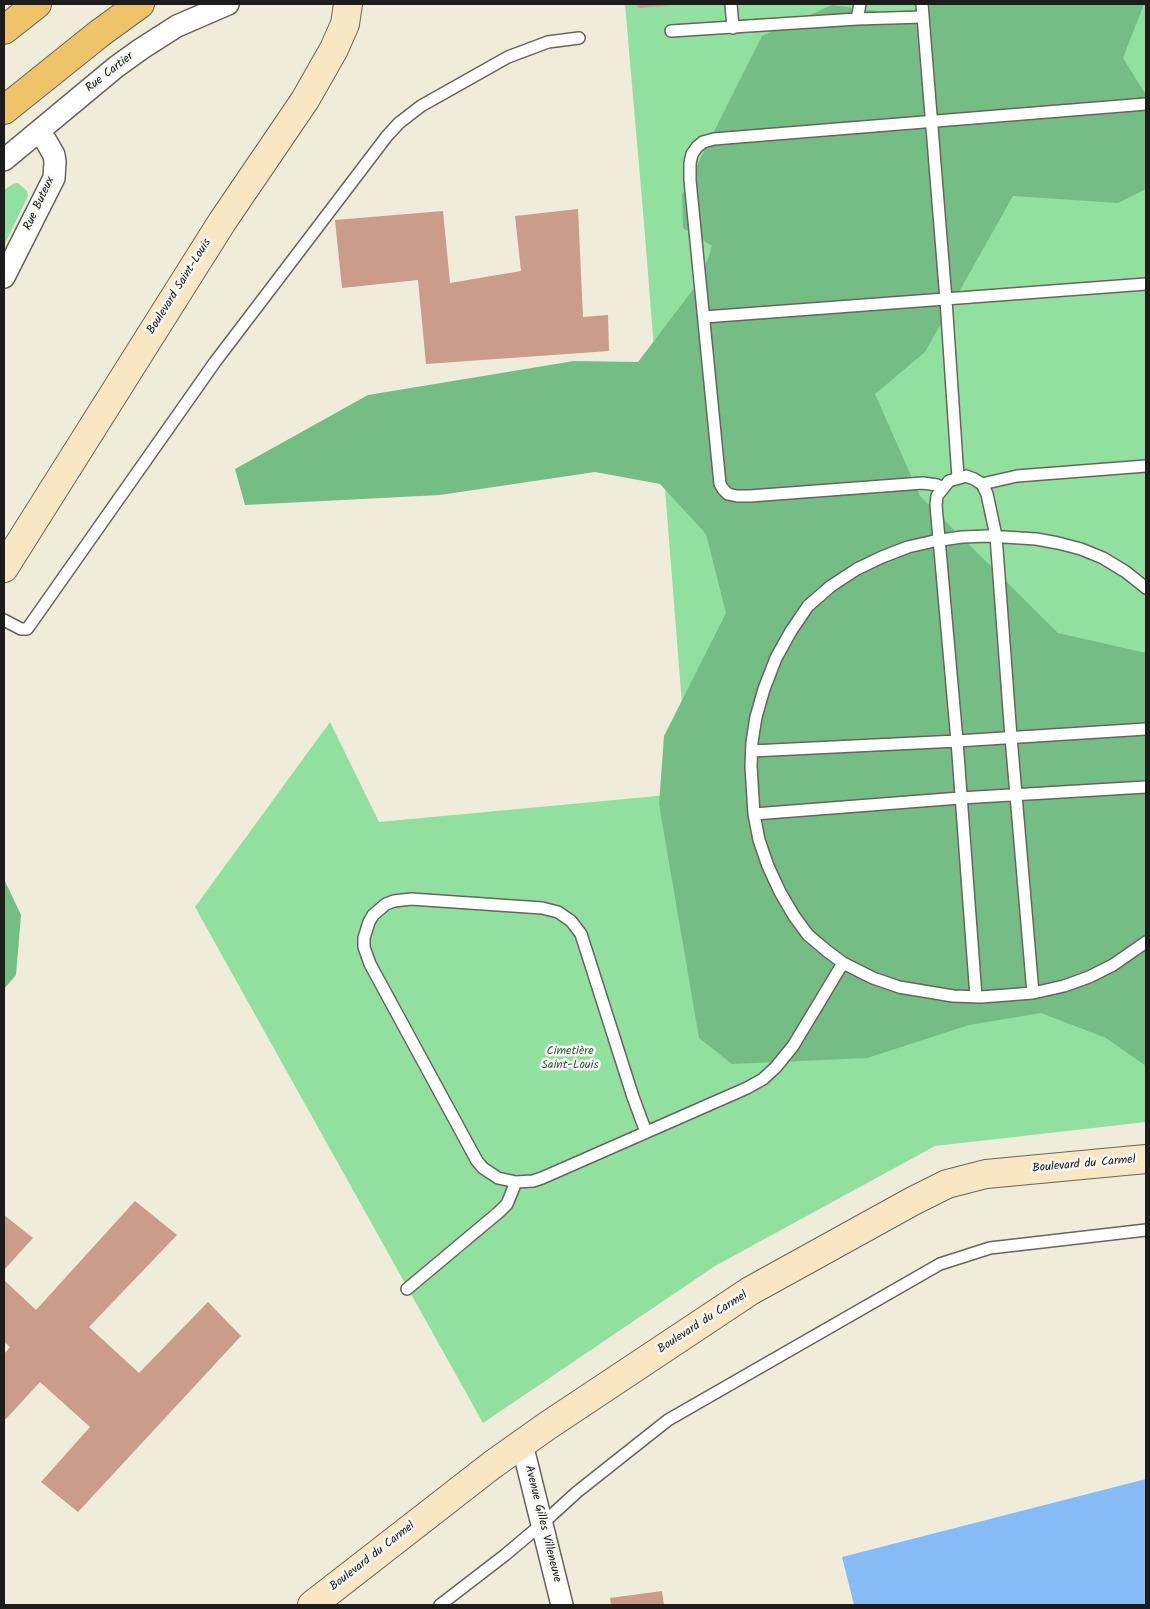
<!DOCTYPE html>
<html>
<head>
<meta charset="utf-8">
<style>
  body { margin:0 }
  #map { position:relative; width:1150px; height:1609px; overflow:hidden; background:#efecd9; font-family:Kalam,sans-serif }
  canvas { display:block }
  .frame { position:absolute; inset:0; border:5px solid #1c1c1c; pointer-events:none }
</style>
</head>
<body>
<div id="map">
<canvas width="1150" height="1609"></canvas>
<div class="frame"></div>
</div>
<script>
const context = document.querySelector('canvas').getContext('2d');
context.lineJoin = 'round';
function fill(path, color) {
  context.fillStyle = color;
  context.fill(path, 'evenodd');
}
function shape(rows) {
  const path = new Path2D();
  for (const r of rows) {
    path.moveTo(r[0], r[1]);
    for (let i = 2; i < r.length; i += 2) path.lineTo(r[i], r[i + 1]);
  }
  return path;
}
function stroke(path, color, width, dash) {
  context.strokeStyle = color;
  context.lineWidth = width;
  context.lineCap = dash ? 'butt' : 'round';
  context.setLineDash(dash || []);
  context.stroke(path);
}
function write(font, color, halo, rows, align = 'center') {
  context.font = font + ' Kalam,sans-serif';
  context.lineWidth = 5;
  context.setLineDash([]);
  context.textBaseline = 'middle';
  context.strokeStyle = halo;
  context.fillStyle = color;
  for (const [text, x, y, turn = 0] of rows) {
    context.save();
    context.translate(x, y);
    context.rotate((+turn || 0) * Math.PI / 180);
    context.textAlign = isNaN(turn) ? turn : align;
    if (halo) context.strokeText(text, 0, 0);
    context.fillText(text, 0, 0);
    context.restore();
  }
}
const green = shape([
  [625,4,1146,4,1146,1122,935,1146,715,1266,483,1423,195,907,330,722,379,822,689,793,644,223],
  [18,183,27,191,28,196,4,246,4,190,13,184]
]);
const forest = shape([
  [926,4,1144,4,1123,58,1146,95,1146,189,1118,203,1013,196,925,352,875,394,920,496,1058,633,1146,653,1146,1066,1106,1038,1041,1013,969,1025,867,1058,732,1064,699,1038,659,804,664,736,726,613,706,534,660,484,595,472,440,495,245,505,235,469,368,395,574,361,638,362,701,279,712,246,683,228,682,195,762,36,832,5,913,16],
  [4,879,21,915,16,975,4,989]
]);
const water = shape([
  [1146,1479,1146,1605,854,1605,842,1557]
]);
const building = shape([
  [637,4,671,4,671,5,638,8],
  [578,209,583,317,608,315,609,351,426,364,418,280,342,288,335,220,443,211,450,283,521,271,515,216],
  [135,1201,177,1235,89,1327,139,1373,208,1302,241,1336,78,1512,41,1482,90,1427,40,1382,6,1419,4,1418,4,1354,10,1347,4,1342,4,1280,36,1310],
  [4,1215,33,1238,4,1270],
  [662,1591,664,1605,611,1605,610,1598]
]);
const lane = shape([
  [731,4,733,28],
  [922,4,946,300,958,478],
  [857,19,860,4],
  [671,31,857,19,923,17],
  [704,317,1146,284],
  [982,484,1017,476,1146,466],
  [942,488,937,485,923,483,750,496,737,496,728,494,723,489,720,484,690,180,690,163,692,154,697,147,703,142,714,139,1146,104],
  [1146,588,1126,572,1103,558,1081,549,1058,543,1036,539,988,536,962,537,934,541,908,547,882,557,857,569,831,586,808,606,791,631,776,658,764,689,756,717,752,742,751,766,754,814,759,840,768,866,780,892,794,916,808,935,827,951,843,963,873,978,899,987,953,996,981,997,1033,993,1064,986,1089,977,1113,965,1146,942],
  [4,620,21,629,27,629,30,625,215,362,387,136,399,123,421,106,508,57,548,42,579,38],
  [752,751,957,741,1146,729],
  [754,814,960,798,1146,787],
  [976,997,957,741,936,505,937,496,949,481,966,476,974,479,982,484,987,494,996,536,1011,737,1033,993],
  [646,1132,633,1097,581,934,571,921,558,912,542,908,411,899,394,901,386,904,373,915,369,922,364,938,364,947,370,964,477,1161,483,1168,498,1178,516,1182,533,1181,542,1178,747,1088,763,1079,776,1067,793,1046,843,963],
  [407,1289,499,1212,507,1204,516,1182],
  [440,1605,505,1555,543,1523,577,1492,668,1420,940,1264,990,1248,1146,1230]
]);
const street = shape([
  [4,160,116,67,141,49,177,26,228,4],
  [4,277,54,178,55,162,54,155,46,141,39,132],
  [522,1444,562,1605]
]);
const secondary = shape([
  [4,568,222,222,305,100,334,49,345,24,348,4],
  [312,1605,492,1465,547,1426,750,1291,913,1201,947,1184,986,1174,1146,1159]
]);
const highway = shape([
  [4,30,37,4],
  [4,110,100,33,140,4]
]);
const streetNames = [
  ["Rue Cartier",110,73,-38],
  ["Rue Buteux",40,204,-65],
  ["Boulevard Saint-Louis",180,287,-58],
  ["Boulevard du Carmel",1084,1165,-5],
  ["Boulevard du Carmel",703,1323,-33],
  ["Avenue Gilles Villeneuve",542,1524,76],
  ["Boulevard du Carmel",373,1557,-38]
];
const parkNames = [
  ["Cimetière",570,1052],
  ["Saint-Louis",570,1066]
];
fill(green, '#91e09f');
fill(forest, '#74be86');
fill(water, '#86bcf5');
fill(building, '#cb9c89');
stroke(lane, '#66655e', 14);
stroke(street, '#66655e', 24);
stroke(secondary, '#66655e', 30);
stroke(highway, '#66655e', 30);
stroke(lane, '#fff', 11);
stroke(street, '#fff', 21);
stroke(secondary, '#f9e7c3', 28);
stroke(highway, '#efc469', 28);
write('12px', '#1c1c1c', '#f6f6f2', streetNames);
write('12px', '#3f5743', '#f6f6f2', parkNames);
</script>
</body>
</html>
